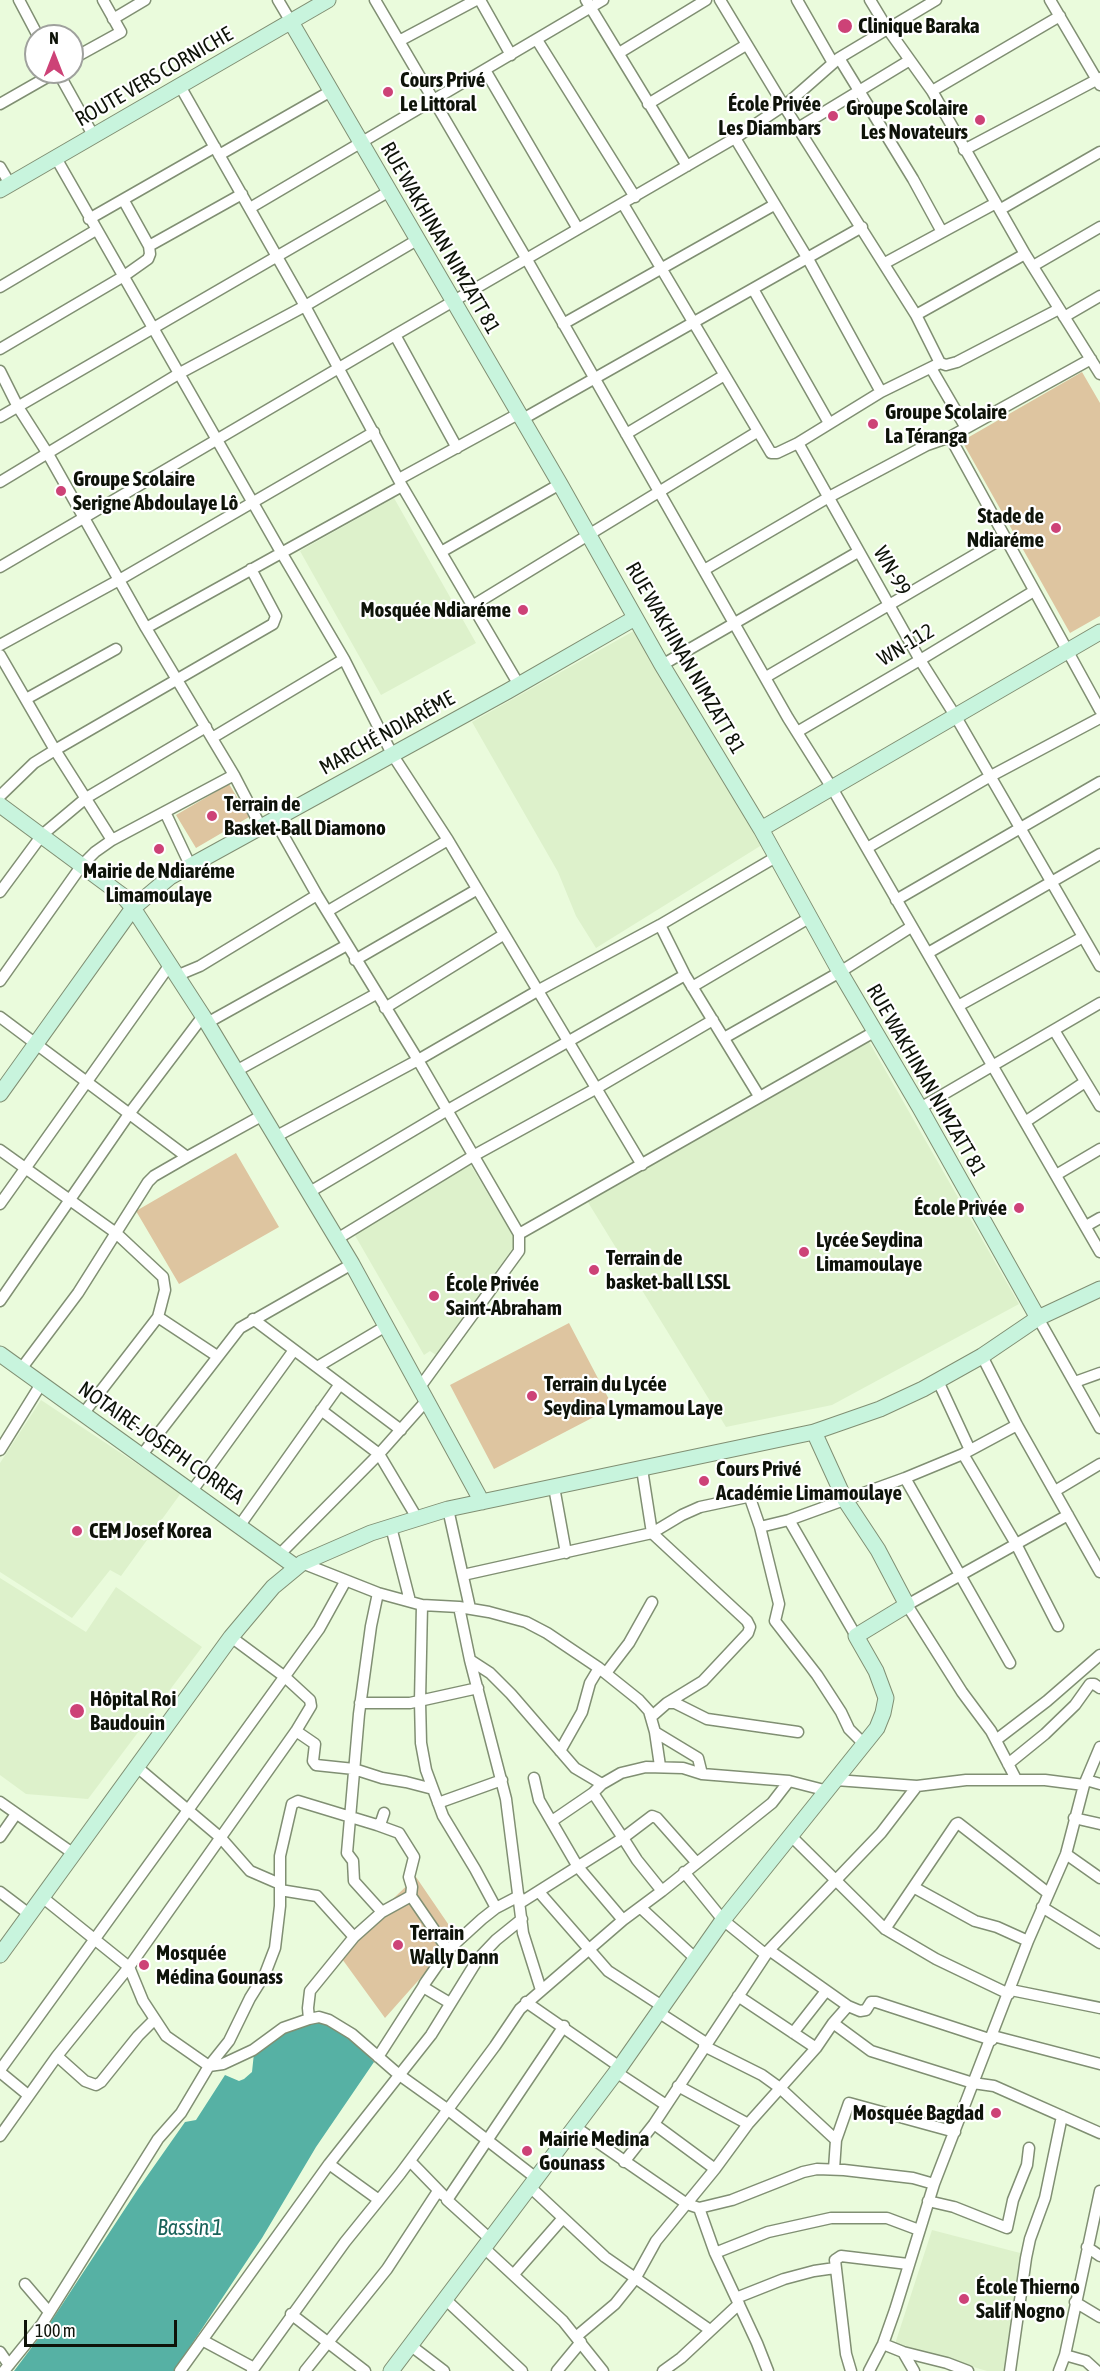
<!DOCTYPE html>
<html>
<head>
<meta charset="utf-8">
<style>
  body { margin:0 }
  #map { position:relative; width:1100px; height:2371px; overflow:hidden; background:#eafbdc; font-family:"Asap Condensed",sans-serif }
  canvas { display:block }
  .north { position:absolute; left:24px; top:24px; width:60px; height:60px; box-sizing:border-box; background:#fff; border:2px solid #9fa19d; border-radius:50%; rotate:0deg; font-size:16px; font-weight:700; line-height:24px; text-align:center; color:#0e1309 }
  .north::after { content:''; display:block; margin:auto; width:21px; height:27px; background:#cd4277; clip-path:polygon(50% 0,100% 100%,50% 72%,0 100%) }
  .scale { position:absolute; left:24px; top:2320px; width:153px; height:27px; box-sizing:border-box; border:3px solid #0e1309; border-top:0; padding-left:8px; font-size:18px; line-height:21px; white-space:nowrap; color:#0e1309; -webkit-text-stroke:4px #fff; paint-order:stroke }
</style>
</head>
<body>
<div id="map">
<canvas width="1100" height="2371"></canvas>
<div class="north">N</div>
<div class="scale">100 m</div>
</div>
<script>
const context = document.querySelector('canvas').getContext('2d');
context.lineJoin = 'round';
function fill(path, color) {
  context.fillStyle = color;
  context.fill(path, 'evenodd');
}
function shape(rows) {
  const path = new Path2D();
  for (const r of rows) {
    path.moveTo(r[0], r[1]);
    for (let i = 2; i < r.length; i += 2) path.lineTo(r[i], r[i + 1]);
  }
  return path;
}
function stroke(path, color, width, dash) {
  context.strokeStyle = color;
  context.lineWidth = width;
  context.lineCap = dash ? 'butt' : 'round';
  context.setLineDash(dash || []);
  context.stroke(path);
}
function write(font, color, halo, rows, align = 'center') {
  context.font = font + ' "Asap Condensed",sans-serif';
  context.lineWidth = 4.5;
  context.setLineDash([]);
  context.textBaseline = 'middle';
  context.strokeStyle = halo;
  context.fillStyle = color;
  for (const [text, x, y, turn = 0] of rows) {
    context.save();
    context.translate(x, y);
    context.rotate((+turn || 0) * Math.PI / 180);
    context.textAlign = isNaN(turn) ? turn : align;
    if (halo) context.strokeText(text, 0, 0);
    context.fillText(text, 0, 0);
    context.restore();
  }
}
const built = shape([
  [394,498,476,643,381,695,300,551],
  [639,628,765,843,596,948,576,916,558,872,472,722],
  [868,1040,1019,1304,832,1405,726,1427,586,1199],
  [470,1164,517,1242,436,1355,430,1351,424,1355,353,1232],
  [41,1400,181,1493,121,1576,110,1570,72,1618,0,1572,0,1463],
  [0,1578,86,1632,116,1587,202,1647,88,1799,26,1794,0,1775],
  [932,2230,1024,2254,1008,2371,987,2371,895,2344]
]);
const green = shape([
  [1082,372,1100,403,1100,616,1070,633,962,441],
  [229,784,249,817,196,848,176,815],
  [236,1153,279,1227,179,1284,136,1211],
  [569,1323,613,1407,494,1469,450,1385],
  [416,1877,457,1937,385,2018,337,1952]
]);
const water = shape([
  [319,2021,351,2037,374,2062,316,2147,262,2238,174,2371,14,2371,50,2323,138,2189,185,2122,196,2120,225,2075,239,2081,244,2079,252,2072,254,2053,278,2035]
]);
const street = shape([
  [19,0,38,36],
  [278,0,291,22],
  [375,0,526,258,788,718,832,788,1100,1252],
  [480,0,511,55],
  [586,0,687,166],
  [720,0,784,106,916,315,940,363,946,365,957,362,1059,309],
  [797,0,833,63],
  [870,0,887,28,932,91,1025,254,1100,374],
  [1050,0,1100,85],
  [113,19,145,0],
  [537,40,635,197],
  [399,41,476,0],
  [619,53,706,0],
  [839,58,913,179,942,232],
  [72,59,121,32,103,0],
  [485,70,578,229],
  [58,72,93,135],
  [180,86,305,306,402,486,519,685],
  [932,91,1060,16],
  [0,104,56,72],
  [648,104,746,45],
  [798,128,910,60],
  [735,138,808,259,881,392],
  [964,150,1100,78],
  [219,155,331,91],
  [56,158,281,552,344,659,392,754,448,840,642,1165],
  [0,167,10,184],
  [623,204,771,453,777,453,798,443,881,392,940,363],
  [250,208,603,0],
  [1001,209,1100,152],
  [89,219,215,147],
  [149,246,242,194],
  [885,263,996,203],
  [1033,266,1100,227],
  [0,287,96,230],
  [753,289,829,423],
  [916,315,1025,254],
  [1064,317,1100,296],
  [563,324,774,205],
  [395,335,457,448],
  [0,349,124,276,148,259,150,254,149,246,124,201],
  [931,368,966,428],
  [0,371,18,407,48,454,146,628,234,775,261,827],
  [0,417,388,192],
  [521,420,862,227],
  [626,434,723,376],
  [950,437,1100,710],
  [798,443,920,660,956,717,1100,966],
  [399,479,518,414],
  [0,482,180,373,305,306,417,240],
  [441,552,560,484],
  [0,567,395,335,735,138,789,102,839,58,936,0],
  [704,570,829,497,927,445,950,437,1091,359],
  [472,606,757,432],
  [146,628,402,486],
  [0,645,119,580,374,432],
  [0,655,55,750,112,840],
  [662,665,858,552],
  [766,677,1005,537],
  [26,699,116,649],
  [797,732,920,660,1034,591],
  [212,738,344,659],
  [0,796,34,763,55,750,273,624,276,616,251,569],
  [165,812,190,865],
  [274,819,317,895,418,1060,519,1234,519,1251,420,1387],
  [867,848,989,777,1100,718],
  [0,892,42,835,86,798,206,727],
  [896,900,1100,782],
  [328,911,448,840],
  [660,925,685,975,759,1096],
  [928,953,1100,854],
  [355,960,476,890],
  [176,976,200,966,317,895],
  [0,981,82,865,95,852,112,840,234,775],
  [692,987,809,918],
  [958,1006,1083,937],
  [385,1008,503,935],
  [0,1017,187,1157],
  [207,1023,347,945],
  [1054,1030,1100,1106],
  [724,1038,840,972,911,927],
  [236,1071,376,994],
  [920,1108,1100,1003],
  [1025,1122,1085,1082],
  [275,1137,418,1060,539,990,660,925,776,857],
  [0,1150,116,1233,163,1277,165,1290,158,1317,217,1356],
  [1056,1175,1100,1149],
  [308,1193,446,1111,685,975],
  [0,1204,169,966],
  [1086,1226,1100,1218],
  [519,1234,874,1032],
  [337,1239,473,1156,597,1088,713,1020],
  [0,1301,129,1114,203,1016],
  [1038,1318,1100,1428],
  [253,1319,401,1430],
  [982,1356,1017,1425,1100,1572],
  [317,1367,386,1326],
  [21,1369,78,1293,148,1182,154,1176,187,1157,263,1115],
  [938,1381,970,1450],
  [1075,1382,1100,1373],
  [321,1410,379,1454,417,1518],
  [83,1414,158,1317],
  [0,1450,41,1384],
  [963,1454,1016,1544,1058,1626],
  [141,1456,240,1328,352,1264],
  [642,1469,652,1533,747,1621,750,1627,748,1633,703,1681,667,1703,651,1717],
  [905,1478,1010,1663],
  [554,1487,566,1553],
  [192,1491,294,1350],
  [1055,1491,1100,1464],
  [448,1509,470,1608],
  [789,1520,856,1636],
  [240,1525,340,1384],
  [391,1527,410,1601],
  [760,1527,789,1520,905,1478,963,1454,1017,1425],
  [280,1554,379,1454,427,1400],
  [302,1563,378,1593,422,1605,459,1607,489,1612,526,1622,547,1633,599,1668,639,1700,649,1711,655,1732,698,1758,702,1774],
  [463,1575,652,1533,682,1515,700,1507,747,1497,750,1498,760,1527,779,1604,775,1621,817,1675,841,1712,849,1729,865,1745],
  [422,1605,420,1701,421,1743,426,1770,443,1816,475,1869,496,1908],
  [459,1607,470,1660,506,1799,523,1933,541,1990],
  [470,1660,490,1673,511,1694,575,1768,602,1784],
  [606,1673,629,1643,652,1602],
  [360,1703,410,1703,478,1688],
  [667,1703,675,1703,707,1719,798,1732],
  [296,1731,315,1744,313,1761,316,1765,354,1769,382,1778,406,1782,433,1789],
  [655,1732,660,1766],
  [996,1740,1047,1701,1100,1655],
  [560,1751,582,1712,590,1683,599,1668],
  [1008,1764,1045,1734,1075,1705,1090,1684,1094,1684,1100,1688],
  [137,1767,221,1838,250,1871,280,1884],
  [534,1778,539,1800,578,1867,623,1920],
  [1016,1779,991,1731,962,1692,907,1605,1068,1515],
  [836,1780,917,1786,966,1780,1045,1780,1084,1785],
  [1086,1780,1100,1784],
  [0,1802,74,1854],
  [438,1803,502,1780],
  [1074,1818,1100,1824],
  [552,1821,593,1793,602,1784,621,1773,646,1767,683,1768,702,1774,789,1781,828,1791],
  [377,1825,399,1833,414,1857,409,1877,412,1887,411,1896,382,1912],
  [791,1836,885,1929,936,1959,1009,1994],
  [0,1837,16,1814],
  [1066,1854,1100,1878],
  [684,1872,723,1920,765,1954],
  [915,1888,975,1921,997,1927,1028,1941],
  [280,1890,317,1896,354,1937],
  [662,1891,637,1860,623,1838,652,1816,657,1818,696,1862],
  [0,1892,29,1914],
  [539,1892,608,1971,662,2006],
  [411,1896,448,1950],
  [42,1897,129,1967,143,2001,166,2036,209,2066,223,2064,253,2050,283,2028,309,2019,319,2017,329,2020,352,2034,398,2074,447,2109,536,2178],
  [520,1903,623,1838,593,1793],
  [1042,1907,1100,1943],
  [641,1908,696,1959],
  [885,1929,956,1824,958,1823,1048,1893],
  [769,1950,848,2006,833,2023],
  [1011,1990,1100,2008],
  [738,1996,816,2048],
  [526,2002,620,2067],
  [450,2003,423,1987,425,1983,448,1950,482,1919,496,1908,519,1896],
  [848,2006,860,2011,866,2010,871,2002,876,2002,992,2040],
  [658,2012,706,2043],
  [309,2019,308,2008,310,1991,354,1937,382,1912,354,1881,353,1861,347,1853,359,1714,371,1626,378,1593],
  [793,2033,826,1991],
  [993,2036,1100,2064],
  [704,2046,762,2075,780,2088,836,2140],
  [57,2056,85,2081,96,2085,101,2082,138,2036,154,2020],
  [378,2057,423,1987],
  [0,2070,319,1629,345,1582],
  [0,2072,28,2095],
  [616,2072,666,2105],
  [678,2086,748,2124],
  [654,2124,715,2169],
  [574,2126,687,2204,699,2208,715,2253,757,2343,768,2371],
  [0,2136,57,2056,129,1967,296,1731,311,1706,310,1700,285,1677,231,1637],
  [410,2161,443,2195],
  [624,2162,654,2124,769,1950,881,1833,917,1786],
  [329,2164,379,2200],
  [834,2169,836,2140,849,2103,955,2132],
  [529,2186,605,2257,710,2330],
  [928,2201,954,2207,1007,2228,1013,2200,1027,2165,1029,2148],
  [699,2208,732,2200,803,2172,817,2169,844,2170,913,2178,934,2184],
  [489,2238,447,2200,564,2026],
  [483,2247,563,2321,603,2371],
  [1087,2247,1100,2256],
  [715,2253,768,2232,831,2218,887,2218,919,2230],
  [514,2274,563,2218],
  [25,2284,49,2312],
  [736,2298,784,2279,814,2271,835,2268],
  [445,2299,522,2371],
  [1075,2302,1100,2317],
  [291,2314,365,2371],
  [577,2336,615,2304,635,2279,656,2241,715,2169,748,2124,816,2048,833,2023,871,2051,973,2083,994,2086,1100,2133],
  [202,2340,254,2368],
  [883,2344,903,2352,947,2363,968,2371],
  [410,2345,444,2371],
  [0,2352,9,2365],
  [903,2352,914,2371],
  [1065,2355,1086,2361,1097,2371],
  [4,2371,42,2324,158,2139,181,2113,209,2066,229,2041,250,1998,265,1974,275,1948,280,1906,280,1856,292,1804,298,1801,377,1825,381,1822,384,1813],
  [180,2371,329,2164,431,2035,478,1959,496,1940,522,1919],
  [252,2371,345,2242,400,2174,495,2046,520,2009,623,1920,662,1891,772,1803,789,1781],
  [305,2371,387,2269,438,2191],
  [557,2371,581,2342],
  [663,2371,681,2358,739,2304],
  [851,2371,846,2354,835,2260,841,2256,908,2264],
  [869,2371,883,2344,895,2310,934,2184,1028,1941,1066,1854,1084,1785,1100,1747],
  [1010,2371,1026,2258,1030,2239,1045,2198,1062,2116],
  [1059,2371,1065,2355,1100,2191]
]);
const secondary = shape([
  [291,22,560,484,662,665,761,829,840,972,920,1108,1038,1318],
  [0,190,328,0],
  [0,805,123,896,133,908,203,1016,352,1264,482,1502],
  [761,829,1100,632],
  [0,1094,133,908,170,877,508,691,635,618],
  [0,1354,296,1567],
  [0,1955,231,1637,273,1587,302,1563,371,1533,448,1509,814,1432,880,1409,923,1389,982,1356,1038,1318,1100,1289],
  [391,2371,620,2067,723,1920,877,1728,883,1713,886,1698,876,1671,856,1636,907,1605,878,1550,845,1500,814,1432]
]);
const markers = [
  [845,26,8,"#cd4277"],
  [388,92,6,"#cd4277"],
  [833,116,6,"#cd4277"],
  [980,120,6,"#cd4277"],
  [873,424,6,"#cd4277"],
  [61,491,6,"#cd4277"],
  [1056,528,6,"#cd4277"],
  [523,610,6,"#cd4277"],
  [212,816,6,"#cd4277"],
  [159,849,6,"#cd4277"],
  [1019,1208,6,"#cd4277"],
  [804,1252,6,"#cd4277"],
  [594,1270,6,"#cd4277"],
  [434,1296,6,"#cd4277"],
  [532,1396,6,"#cd4277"],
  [704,1481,6,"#cd4277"],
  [77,1531,6,"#cd4277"],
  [77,1711,8,"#cd4277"],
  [398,1945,6,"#cd4277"],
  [144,1965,6,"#cd4277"],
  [996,2113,6,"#cd4277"],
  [527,2151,6,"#cd4277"],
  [964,2299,6,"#cd4277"]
];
const poiNames = [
  ["Clinique Baraka",858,26],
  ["Cours Privé",400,80],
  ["Le Littoral",400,104],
  ["École Privée",821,104,"right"],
  ["Les Diambars",821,128,"right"],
  ["Groupe Scolaire",968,108,"right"],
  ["Les Novateurs",968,132,"right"],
  ["Groupe Scolaire",885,412],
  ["La Téranga",885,436],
  ["Groupe Scolaire",73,479],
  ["Serigne Abdoulaye Lô",73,503],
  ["Stade de",1044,516,"right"],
  ["Ndiaréme",1044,540,"right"],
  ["Mosquée Ndiaréme",511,610,"right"],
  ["Terrain de",224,804],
  ["Basket-Ball Diamono",224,828],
  ["Mairie de Ndiaréme",159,871,"center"],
  ["Limamoulaye",159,895,"center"],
  ["École Privée",1007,1208,"right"],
  ["Lycée Seydina",816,1240],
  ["Limamoulaye",816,1264],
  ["Terrain de",606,1258],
  ["basket-ball LSSL",606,1282],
  ["École Privée",446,1284],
  ["Saint-Abraham",446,1308],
  ["Terrain du Lycée",544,1384],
  ["Seydina Lymamou Laye",544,1408],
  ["Cours Privé",716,1469],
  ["Académie Limamoulaye",716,1493],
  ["CEM Josef Korea",89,1531],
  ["Hôpital Roi",90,1699],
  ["Baudouin",90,1723],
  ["Terrain",410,1933],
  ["Wally Dann",410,1957],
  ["Mosquée",156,1953],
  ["Médina Gounass",156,1977],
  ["Mosquée Bagdad",984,2113,"right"],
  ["Mairie Medina",539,2139],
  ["Gounass",539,2163],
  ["École Thierno",976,2287],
  ["Salif Nogno",976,2311]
];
const streetNames = [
  ["ROUTE VERS CORNICHE",154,77,-30],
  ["RUE WAKHINAN NIMZATT 81",440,238,60],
  ["WN-99",892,571,60],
  ["WN-112",906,645,-31],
  ["RUE WAKHINAN NIMZATT 81",685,658,60],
  ["MARCHÉ NDIARÉME",387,733,-29],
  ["RUE WAKHINAN NIMZATT 81",926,1080,60],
  ["NOTAIRE-JOSEPH CORREA",161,1443,35]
];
const waterNames = [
  ["Bassin 1",190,2228]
];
fill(built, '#ddf1cb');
fill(green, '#dec5a0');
fill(water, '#56b1a4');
stroke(street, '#808f73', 13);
stroke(secondary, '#808f73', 17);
stroke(street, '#fff', 10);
stroke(secondary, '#c8f4dd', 15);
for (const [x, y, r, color] of markers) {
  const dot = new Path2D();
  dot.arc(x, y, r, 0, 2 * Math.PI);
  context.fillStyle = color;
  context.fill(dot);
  stroke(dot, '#fff', 2);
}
write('bold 21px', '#0e1309', '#fff', poiNames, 'left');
write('21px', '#0e1309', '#fff', streetNames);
write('italic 22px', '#196259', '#fff', waterNames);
</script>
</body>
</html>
